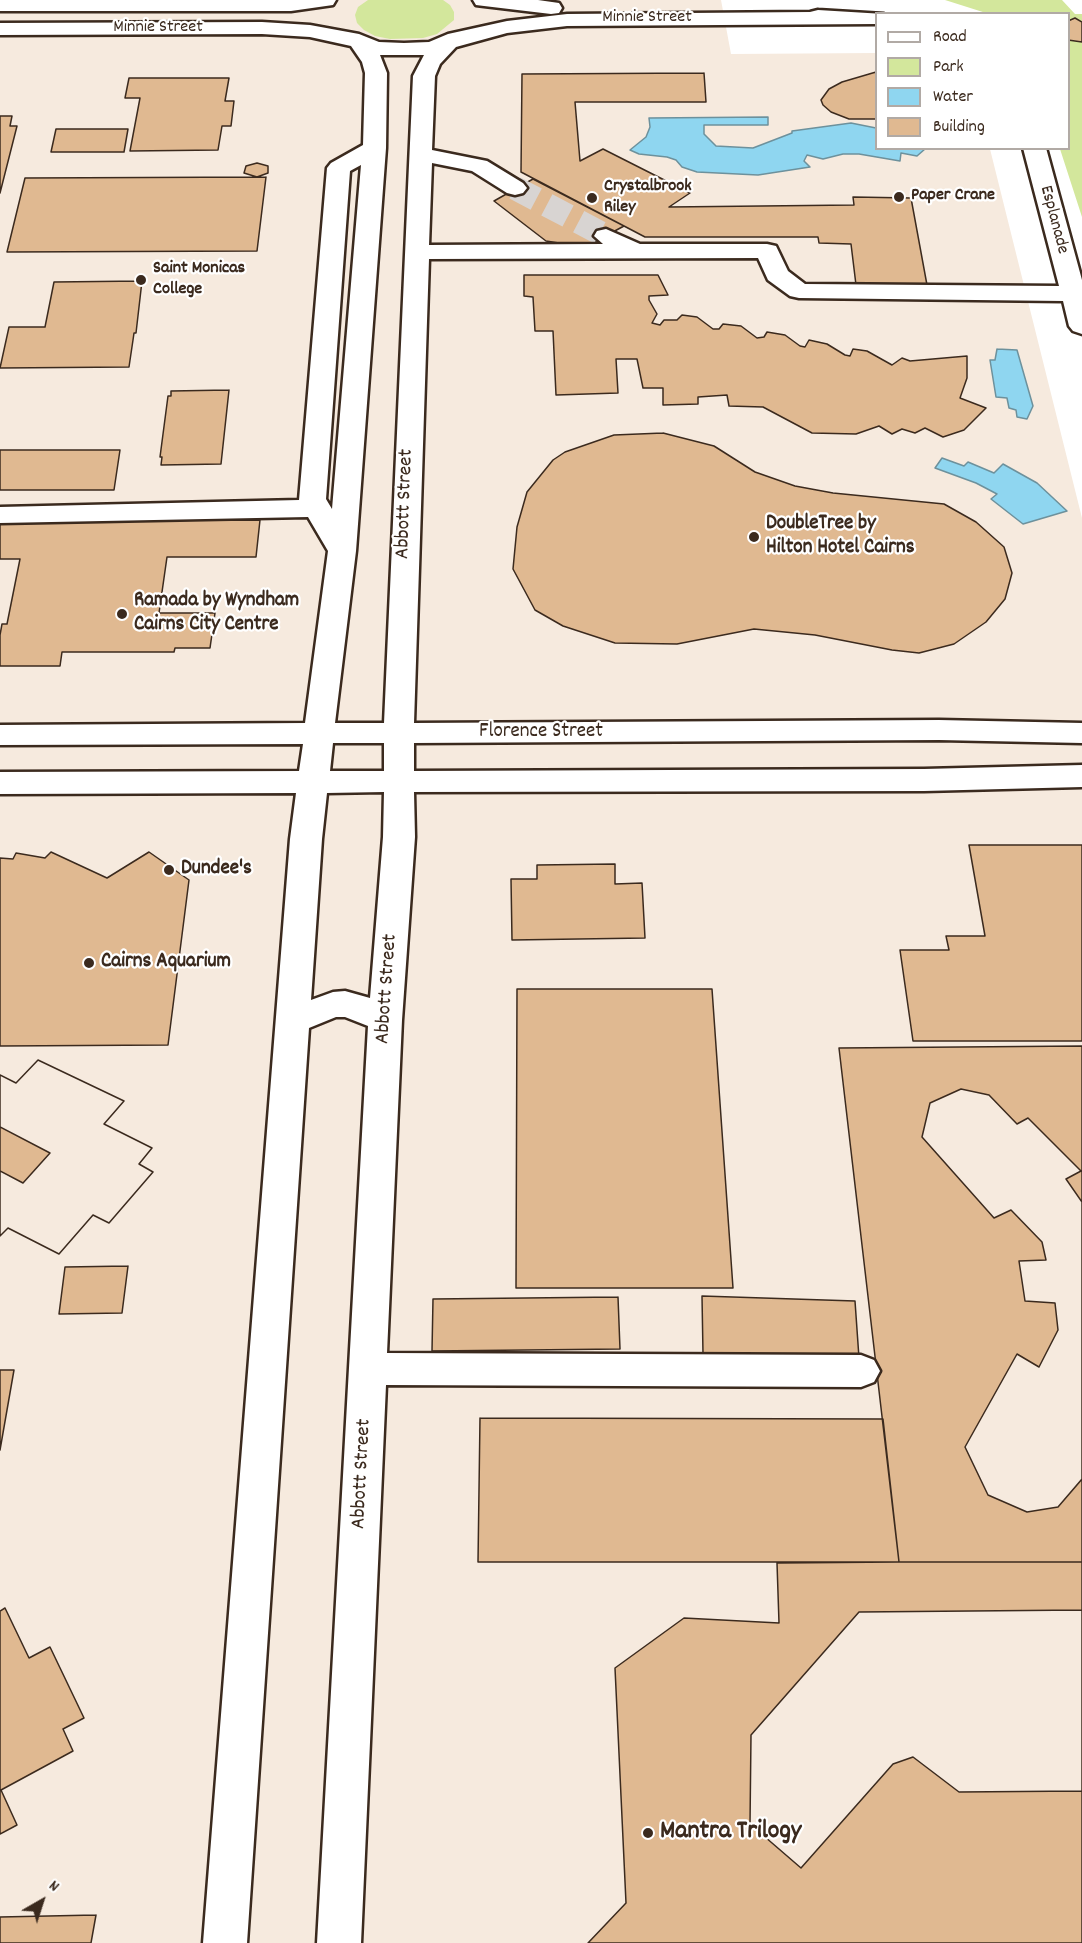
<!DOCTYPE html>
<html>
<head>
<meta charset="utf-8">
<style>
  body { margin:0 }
  #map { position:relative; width:1082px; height:1943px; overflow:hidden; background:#fff; font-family:Dekko,sans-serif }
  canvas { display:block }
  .legend { position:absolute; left:875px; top:12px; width:195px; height:138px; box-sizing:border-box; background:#fff; border:2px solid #b1aaa5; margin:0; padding:8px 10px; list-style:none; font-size:18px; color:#3b2a1e }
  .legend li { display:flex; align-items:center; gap:12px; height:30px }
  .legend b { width:30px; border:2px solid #b1aaa5 }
  .north { position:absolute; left:12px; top:1871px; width:60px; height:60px; -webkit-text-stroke:4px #fff; paint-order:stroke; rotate:39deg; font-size:16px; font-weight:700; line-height:24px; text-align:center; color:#3b2a1e }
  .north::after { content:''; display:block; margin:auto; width:21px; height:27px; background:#3b2a1e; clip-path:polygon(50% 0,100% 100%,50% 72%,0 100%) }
</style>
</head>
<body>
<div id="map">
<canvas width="1082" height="1943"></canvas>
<ul class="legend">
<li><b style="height:8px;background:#fff"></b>Road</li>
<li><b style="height:16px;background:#d3e79c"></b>Park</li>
<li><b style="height:16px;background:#8fd6f0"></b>Water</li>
<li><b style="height:16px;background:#e0b991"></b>Building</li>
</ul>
<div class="north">N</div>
</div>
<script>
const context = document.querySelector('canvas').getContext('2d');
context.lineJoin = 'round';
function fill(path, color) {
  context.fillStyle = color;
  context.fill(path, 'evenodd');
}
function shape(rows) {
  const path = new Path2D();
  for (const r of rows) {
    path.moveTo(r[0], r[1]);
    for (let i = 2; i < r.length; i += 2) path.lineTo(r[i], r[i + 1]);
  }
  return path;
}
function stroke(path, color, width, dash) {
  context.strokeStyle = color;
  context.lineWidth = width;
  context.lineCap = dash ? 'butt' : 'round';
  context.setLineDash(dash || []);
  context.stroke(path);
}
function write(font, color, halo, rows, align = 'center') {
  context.font = font + ' Dekko,sans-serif';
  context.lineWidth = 4.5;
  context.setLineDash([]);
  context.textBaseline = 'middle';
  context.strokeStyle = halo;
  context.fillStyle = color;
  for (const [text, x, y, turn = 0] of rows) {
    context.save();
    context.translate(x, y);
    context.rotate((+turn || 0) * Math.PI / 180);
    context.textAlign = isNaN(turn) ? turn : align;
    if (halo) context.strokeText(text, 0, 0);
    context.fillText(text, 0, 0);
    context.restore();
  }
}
const built = shape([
  [0,0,721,0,731,54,876,53,876,148,990,149,1082,518,1082,1943,0,1943]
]);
const green = shape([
  [368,0,443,0,450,5,454,12,454,20,437,34,423,38,390,39,375,36,364,30,357,23,355,15,358,7],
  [945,0,1062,0,1075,14,1082,14,1082,217,1060,149,1068,148,1068,14,986,13]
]);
const water = shape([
  [768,117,768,125,704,125,704,134,716,146,753,148,792,133,792,131,851,123,876,128,876,148,925,149,917,156,901,153,900,161,859,154,843,154,823,159,807,155,804,161,810,167,758,175,697,172,682,167,676,160,667,157,639,154,630,150,646,137,650,127,649,118,768,117],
  [997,349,1017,350,1033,406,1027,419,1017,417,1016,410,1009,408,1007,398,996,397,990,360,995,360,997,349],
  [942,458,964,466,968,462,994,473,1003,464,1037,483,1067,511,1023,524,991,499,997,494,976,483,935,468,942,458]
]);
const building = shape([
  [1075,18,1082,22,1082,42,1068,40,1068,21,1075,18],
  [876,72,876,119,849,119,831,112,823,105,821,100,829,89,842,82,876,72],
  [704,73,706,102,575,102,580,161,603,149,690,193,669,207,854,205,853,197,911,198,927,285,856,285,851,244,819,243,818,237,645,237,521,172,522,74,704,73],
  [129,78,229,78,225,101,234,101,231,126,222,126,218,150,130,151,140,98,125,98,129,78],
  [0,116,12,116,10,126,17,126,0,193,0,116],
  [56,129,128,129,124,152,51,152,56,129],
  [257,163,268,166,268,173,257,177,244,173,246,166,257,163],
  [266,177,257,251,7,252,25,178,266,177],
  [533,179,624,226,585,247,546,241,494,201,533,179],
  [524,275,658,275,668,295,649,296,649,300,657,314,652,323,660,325,664,320,677,320,682,315,697,317,713,329,719,329,723,324,741,326,757,338,764,337,767,332,785,335,800,346,805,347,809,340,827,344,845,355,850,356,853,349,867,351,892,365,902,358,910,361,967,356,967,378,960,398,986,408,964,430,943,437,925,428,915,433,902,429,892,434,879,426,856,434,812,433,763,407,729,406,727,395,698,397,698,404,663,405,663,388,643,388,637,359,616,359,618,393,556,395,553,331,535,331,533,297,524,296,524,275],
  [142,281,136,333,134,333,133,340,129,367,0,368,9,327,45,327,54,282,142,281],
  [229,390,221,464,161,465,162,457,160,457,168,396,171,396,171,391,229,390],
  [663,433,714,446,755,472,795,486,833,493,944,504,976,522,1004,547,1012,573,1005,599,986,622,954,644,919,653,892,650,815,635,754,629,677,644,615,643,563,626,535,610,513,569,517,527,527,492,553,460,565,452,614,435,663,433],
  [0,450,120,450,114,490,0,490,0,450],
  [260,520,256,557,167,557,159,613,215,613,210,648,175,648,174,652,62,652,60,666,0,666,0,635,2,624,7,624,20,559,0,559,0,521,260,520],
  [969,845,1082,845,1082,1041,913,1041,900,950,949,950,946,936,985,936,969,845],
  [51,852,107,878,149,852,189,880,168,1045,0,1046,0,858,13,859,16,853,45,858,51,852],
  [615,864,615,884,642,883,645,938,512,940,511,879,537,879,537,865,615,864],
  [517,989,712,989,733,1288,516,1288,517,989],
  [1082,1046,1082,1562,899,1562,839,1048,1082,1046],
  [38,1060,124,1101,104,1124,152,1148,139,1164,153,1172,109,1223,93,1215,59,1254,8,1228,0,1236,0,1171,23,1183,50,1153,0,1127,0,1075,16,1083,38,1060],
  [38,1060,124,1101,104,1124,152,1148,139,1164,153,1172,109,1223,93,1215,59,1254,8,1228,0,1236,0,1075,16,1083,38,1060],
  [961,1089,989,1095,1017,1124,1028,1118,1081,1171,1066,1179,1082,1202,1082,1479,1058,1507,1027,1512,988,1495,965,1447,1017,1354,1039,1367,1058,1330,1055,1303,1025,1301,1019,1261,1046,1260,1042,1242,1011,1210,994,1218,922,1137,930,1103,961,1089],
  [128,1266,122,1313,59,1314,65,1267,128,1266],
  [702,1296,855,1301,859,1358,703,1354,702,1296],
  [618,1297,620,1349,432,1351,433,1299,618,1297],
  [0,1370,14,1370,0,1450,0,1370],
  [480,1418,883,1419,899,1562,478,1562,480,1418],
  [899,1562,1082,1562,1082,1943,588,1943,626,1903,615,1668,684,1618,779,1623,777,1563,899,1562],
  [5,1608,29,1658,50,1647,84,1718,63,1729,73,1751,1,1790,17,1825,0,1834,0,1611,5,1608],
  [1082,1610,1082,1791,959,1792,913,1757,893,1764,801,1868,750,1824,751,1735,859,1612,1082,1610],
  [96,1915,91,1943,0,1943,0,1917,96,1915]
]);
const minorTunnel = shape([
  [515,188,606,236]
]);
const minor = shape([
  [0,0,336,0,333,5,291,11,0,11,0,0],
  [473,0,538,0,559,3,562,8,559,13,551,14,484,6,476,5,473,0],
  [818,10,884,14,876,14,876,24,567,26,507,33,456,47,440,64,435,76,432,150,487,161,523,183,527,188,523,193,515,195,507,193,472,171,432,163,429,245,603,244,594,236,597,231,606,229,640,244,767,244,776,246,788,271,805,284,1059,286,1023,148,1046,148,1082,280,1082,334,1073,331,1069,326,1063,301,799,298,790,296,768,280,758,258,429,259,414,723,939,720,1082,723,1082,743,939,740,414,743,414,771,924,769,1082,765,1082,787,924,791,414,792,415,837,402,1020,387,1353,861,1355,874,1360,880,1371,874,1382,861,1387,386,1385,361,1943,317,1943,368,1026,345,1017,336,1017,309,1028,247,1943,203,1943,290,839,296,793,0,794,0,772,299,771,303,744,0,745,0,725,305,723,328,551,308,517,0,523,0,507,299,500,327,168,331,163,363,145,365,73,362,62,351,46,310,37,262,34,0,35,0,23,262,22,310,25,359,34,379,42,404,43,429,42,448,34,507,21,567,14,810,12,818,10],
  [380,55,424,55,413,76,384,723,335,723,356,551,386,148,387,73,380,55],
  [361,165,332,509,326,499,350,171,361,165],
  [333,743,384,743,384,771,330,771,333,743],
  [384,792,383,837,370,998,345,991,333,992,311,1000,322,839,327,793,384,792]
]);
const markers = [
  [899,197,6,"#3b2a1e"],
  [592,198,6,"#3b2a1e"],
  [141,280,6,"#3b2a1e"],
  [754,537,6,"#3b2a1e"],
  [122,614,6,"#3b2a1e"],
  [169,870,6,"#3b2a1e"],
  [89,963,6,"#3b2a1e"],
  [648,1833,6,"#3b2a1e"]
];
const farStreetnames = [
  ["Minnie Street",647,19],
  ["Minnie Street",158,29],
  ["Esplanade",1053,220,75]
];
const farPoinames = [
  ["Crystalbrook",604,188],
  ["Riley",604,209],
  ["Paper Crane",911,197],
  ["Saint Monicas",153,270],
  ["College",153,291]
];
const streetNames = [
  ["Abbott Street",406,504,-88],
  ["Florence Street",541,733],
  ["Abbott Street",388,989,-86],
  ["Abbott Street",363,1474,-87]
];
const poiNames = [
  ["DoubleTree by",766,525],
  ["Hilton Hotel Cairns",766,549],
  ["Ramada by Wyndham",134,602],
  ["Cairns City Centre",134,626],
  ["Dundee's",181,870],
  ["Cairns Aquarium",101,963]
];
const nearPoinames = [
  ["Mantra Trilogy",660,1833]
];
fill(built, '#f6eade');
fill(green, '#d3e79c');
fill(water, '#8fd6f0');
stroke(water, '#6d919c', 1.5);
fill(building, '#e0b991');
stroke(building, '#3b2a1e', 1.5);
stroke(minorTunnel, '#d8d4d2', 24, [24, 12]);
stroke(minor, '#3b2a1e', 5);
fill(minor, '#fff');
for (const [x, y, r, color] of markers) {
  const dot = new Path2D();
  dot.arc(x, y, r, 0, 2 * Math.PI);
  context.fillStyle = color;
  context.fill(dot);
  stroke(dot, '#fff', 2);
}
write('18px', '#3b2a1e', '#fff', farStreetnames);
write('bold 18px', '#3b2a1e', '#fff', farPoinames, 'left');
write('21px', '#3b2a1e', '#fff', streetNames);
write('bold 21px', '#3b2a1e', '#fff', poiNames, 'left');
write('bold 26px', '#3b2a1e', '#fff', nearPoinames, 'left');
</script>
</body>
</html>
